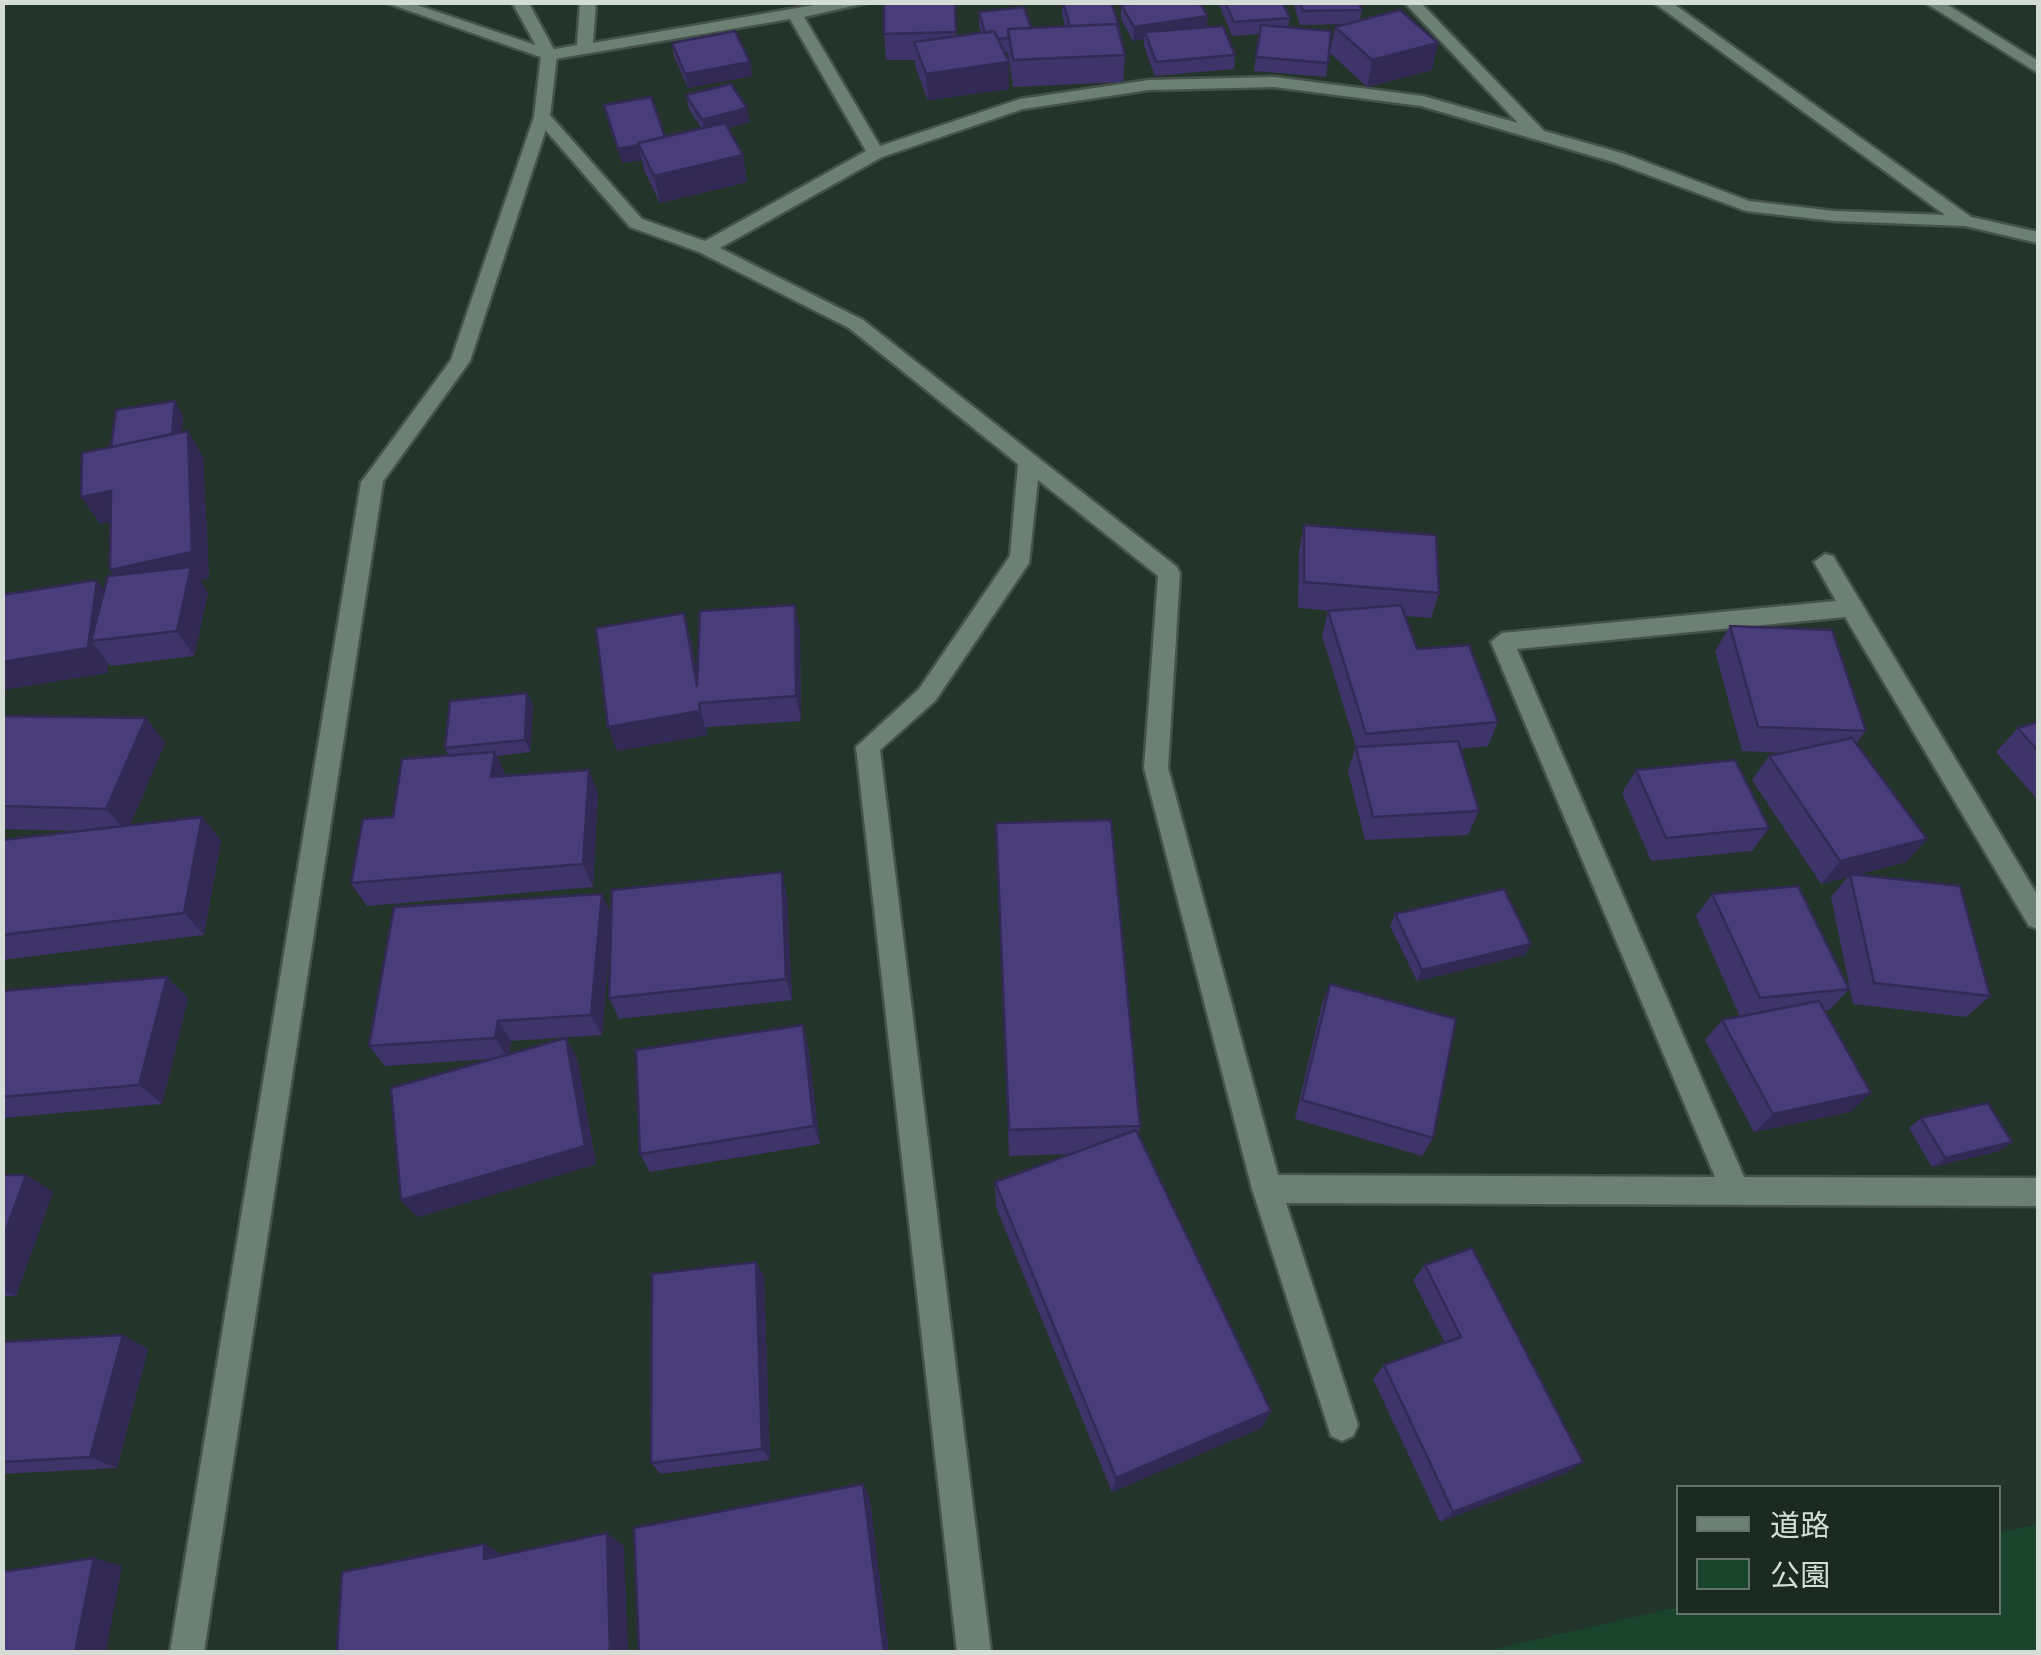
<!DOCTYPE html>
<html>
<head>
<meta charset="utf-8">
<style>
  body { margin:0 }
  #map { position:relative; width:2041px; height:1655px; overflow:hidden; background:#23342a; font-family:"Source Sans 3","Noto Sans JP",sans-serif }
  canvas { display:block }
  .frame { position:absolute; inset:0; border:5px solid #d3ddd6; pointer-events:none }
  .legend { position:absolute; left:1676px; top:1485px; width:325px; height:130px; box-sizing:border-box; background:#1a2a20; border:2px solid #647269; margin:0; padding:12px 18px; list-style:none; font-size:30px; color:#d3ddd6 }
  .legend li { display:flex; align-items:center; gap:20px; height:50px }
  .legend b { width:50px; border:2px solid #647269 }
</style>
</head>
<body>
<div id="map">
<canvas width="2041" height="1655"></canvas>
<div class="frame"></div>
<ul class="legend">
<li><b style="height:12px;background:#6c8073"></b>道路</li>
<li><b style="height:28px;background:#1a452d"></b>公園</li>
</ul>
</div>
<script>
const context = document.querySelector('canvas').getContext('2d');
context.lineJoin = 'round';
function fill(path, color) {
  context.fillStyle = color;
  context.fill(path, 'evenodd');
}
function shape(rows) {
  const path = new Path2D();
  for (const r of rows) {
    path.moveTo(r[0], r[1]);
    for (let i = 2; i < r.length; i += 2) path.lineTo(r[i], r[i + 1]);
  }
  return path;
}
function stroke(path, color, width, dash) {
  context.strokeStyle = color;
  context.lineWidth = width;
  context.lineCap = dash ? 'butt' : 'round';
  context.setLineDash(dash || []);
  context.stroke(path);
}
const green = shape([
  [2038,1524,2038,1652,1482,1652,1678,1607,1678,1612,1998,1612,1999,1533]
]);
const street = shape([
  [384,2,408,2,550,50,577,45,580,2,596,2,593,43,832,2,870,2,804,17,880,146,1020,99,1149,80,1274,77,1423,96,1518,123,1404,2,1420,2,1544,131,1625,154,1749,201,1834,211,1945,215,1653,2,1671,2,1971,217,2038,232,2038,243,1965,226,1834,221,1746,211,1613,162,1421,106,1274,87,1149,90,1023,109,882,157,720,248,863,320,1177,567,1180,573,1168,768,1278,1175,1715,1177,1491,642,1502,633,1836,601,1814,562,1825,554,1833,556,2038,896,2038,929,2029,926,1845,617,1517,649,1744,1177,2038,1178,2038,1206,1286,1203,1358,1425,1353,1436,1342,1441,1331,1436,1252,1189,1144,768,1158,576,1038,480,1029,563,935,701,880,750,991,1652,957,1652,856,747,919,689,1010,556,1018,464,849,328,699,252,630,227,534,117,548,113,642,219,705,241,866,151,790,19,549,60,384,2],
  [1924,2,1943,2,2038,61,2038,73,1924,2],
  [372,475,383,482,204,1652,170,1652,361,482,372,475]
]);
const secondary = shape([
  [512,2,528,2,557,55,550,117,470,361,379,487,365,487,361,482,365,477,451,360,534,117,541,55,512,2]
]);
const wall = shape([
  [955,2,957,36,981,33,979,26,979,12,1031,28,1065,26,1062,15,1063,2,1119,25,1125,55,1123,82,1013,87,1008,52,1004,52,1009,89,928,100,916,69,915,60,886,60,884,34],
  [1218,2,1282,2,1290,18,1288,27,1328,63,1326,77,1254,71,1259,34,1232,36],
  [1293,2,1359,2,1362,10,1360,20,1438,43,1432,70,1367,87,1330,53,1335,27,1347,24,1300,25],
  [1121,5,1207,27,1235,55,1234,69,1155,76,1144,46,1144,39,1133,41,1121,19],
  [672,43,750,62,752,76,688,88,674,57],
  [686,95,750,122,727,128,743,155,747,182,660,203,644,170,642,160,622,163,604,105,665,137,702,129,689,109],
  [183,415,181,432,188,431,203,457,209,578,200,580,208,593,194,656,111,666,108,663,107,673,2,690,104,590,114,576,110,521,100,524,111,447],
  [1304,525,1439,593,1431,618,1405,616,1417,649,1498,722,1488,746,1460,749,1479,811,1468,835,1365,840,1348,771,1356,747,1322,636,1328,611,1335,611,1298,608,1299,551],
  [1730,626,1866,731,1856,743,1906,862,1856,875,1990,996,1966,1017,1853,1004,1831,897,1848,877,1821,884,1752,780,1769,756,1785,753,1742,751,1715,651],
  [800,630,801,721,706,727,707,735,617,751,691,639,697,674],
  [527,693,533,705,530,752,497,756,506,776,598,793,593,887,367,906,351,883,393,817,449,756,445,748],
  [2,716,146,718,165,743,130,825,221,840,204,935,2,960,2,840,79,831,2,829],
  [2038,722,2038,800,1996,752,2018,728],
  [1636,770,1769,828,1752,851,1651,861,1622,793],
  [997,856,1140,1126,1139,1134,1271,1411,1261,1428,1112,1492,996,1207,995,1182,1072,1154,1009,1156],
  [1712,894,1849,989,1829,1010,1824,1010,1850,1112,1754,1132,1705,1040,1722,1020,1740,1017,1696,916],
  [787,895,792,1000,619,1019,609,998,611,927,602,1035,511,1041,509,1054,566,1038,577,1058,596,1164,418,1217,401,1200,490,1059,385,1066,369,1046,612,914],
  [1395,914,1525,955,1417,981,1390,926],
  [1330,984,1433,1138,1422,1156,1295,1119,1322,1004],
  [2,991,188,998,162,1104,2,1118],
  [808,1045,820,1144,650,1172,640,1154],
  [1921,1118,1999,1151,1932,1167,1909,1128],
  [2,1175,26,1175,53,1192,16,1296,2,1296],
  [756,1262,764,1277,770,1460,661,1474,651,1463],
  [1425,1265,1566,1473,1440,1522,1373,1379,1384,1365,1445,1343,1413,1280],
  [2,1342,148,1349,117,1468,2,1474]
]);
const shadedWall = shape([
  [1208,16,1206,30,1145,32,1144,39,1133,41,1134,27],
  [1438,43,1432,70,1367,87,1372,60],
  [750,62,752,76,688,88,685,74],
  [1009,62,1009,89,928,100,926,74],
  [747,108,750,122,705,134,702,120],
  [639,146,642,160,622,163,618,149],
  [743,155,747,182,660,203,654,176],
  [175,401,183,415,180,453,120,462],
  [188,431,203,457,209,578,200,580,208,593,194,656,177,631,128,596,110,570],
  [111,491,129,518,100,524,81,497],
  [97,580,116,606,91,641,108,663,107,673,2,690,2,662],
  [795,605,800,630,801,721,796,696],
  [684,613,691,639,702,703,697,686],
  [527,693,533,705,530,752,525,740],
  [699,703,707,735,617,751,608,727],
  [146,718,165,743,127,832,106,809],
  [495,752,506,776,491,777],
  [589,770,598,793,593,887,583,864],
  [202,817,221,840,204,935,184,913],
  [1927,839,1906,862,1850,876,1850,874,1848,877,1821,884,1840,861],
  [782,872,787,895,792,1000,786,979],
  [602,894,612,916,602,1035,591,1015],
  [1531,944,1525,955,1417,981,1422,970],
  [167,977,188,998,162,1104,139,1085],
  [498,1021,511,1041,508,1058,495,1038],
  [803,1025,808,1045,820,1144,814,1126],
  [566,1038,577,1058,596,1164,418,1217,401,1200],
  [1871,1093,1850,1112,1754,1132,1773,1114],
  [2012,1142,1999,1151,1932,1167,1945,1158],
  [26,1175,53,1192,16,1296,2,1289,2,1241],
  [756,1262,764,1277,770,1460,762,1449],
  [123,1335,148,1349,117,1468,90,1457],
  [1271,1411,1261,1428,1112,1492,1116,1478],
  [1583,1462,1566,1473,1440,1522,1453,1512],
  [863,1484,870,1498,889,1652,884,1652],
  [607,1533,624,1546,628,1652,610,1652],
  [484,1544,507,1557,484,1559],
  [94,1558,122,1566,106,1652,75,1652]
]);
const building = shape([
  [884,2,955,2,956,32,884,34,884,2],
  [1063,2,1111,2,1119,25,1117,24,1070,26,1063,2],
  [1142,2,1199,2,1208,16,1134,27,1121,5,1142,2],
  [1225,2,1282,2,1290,18,1234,22,1225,2],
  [1300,2,1359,2,1362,10,1303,11,1300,2],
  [1024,7,1031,28,1008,29,1008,38,998,39,994,31,985,33,979,12,1024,7],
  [1400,10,1438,43,1372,60,1335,27,1400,10],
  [1117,24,1125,55,1013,60,1008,29,1117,24],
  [1261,25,1331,31,1328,63,1256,57,1261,25],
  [1223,26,1235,55,1156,62,1145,32,1223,26],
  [735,31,750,62,685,74,672,43,735,31],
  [994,31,1009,62,926,74,914,42,994,31],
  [731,84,747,108,702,120,686,95,731,84],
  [651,97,665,137,638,143,639,145,618,149,604,105,651,97],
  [725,123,743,155,654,176,638,143,725,123],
  [175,401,172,434,111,447,116,410,175,401],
  [188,431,192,552,110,570,111,491,81,497,82,453,188,431],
  [1304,525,1436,535,1439,593,1304,582,1304,525],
  [191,567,177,631,91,641,108,576,191,567],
  [97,580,88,648,2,662,2,595,97,580],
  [795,605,796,696,699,703,700,711,608,727,596,628,684,613,697,686,700,611,795,605],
  [1401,605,1417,649,1469,645,1498,722,1366,734,1328,611,1401,605],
  [1730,626,1832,630,1866,731,1758,727,1730,626],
  [527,693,525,740,445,748,450,701,527,693],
  [2,716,146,718,106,809,2,806,2,716],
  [2038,722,2038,751,2018,728,2038,722],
  [1852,738,1927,839,1840,861,1769,756,1852,738],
  [1458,741,1479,811,1373,817,1356,747,1458,741],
  [495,752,491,777,589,770,583,864,351,883,363,819,393,817,402,759,495,752],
  [1735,760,1769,828,1666,838,1636,770,1735,760],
  [202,817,184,913,2,935,2,840,202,817],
  [1111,820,1140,1126,1009,1130,996,823,1111,820],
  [782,872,786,979,609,998,612,890,782,872],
  [1850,874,1960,886,1990,996,1874,983,1850,874],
  [1798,886,1849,989,1760,998,1712,894,1798,886],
  [1504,889,1531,944,1422,970,1395,914,1504,889],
  [602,894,591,1015,498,1021,495,1038,369,1046,394,907,602,894],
  [167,977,139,1085,2,1097,2,991,167,977],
  [1330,984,1456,1019,1433,1138,1302,1100,1330,984],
  [1819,1001,1871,1093,1773,1114,1722,1020,1819,1001],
  [803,1025,814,1126,640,1154,636,1050,803,1025],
  [566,1038,585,1146,401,1200,391,1088,566,1038],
  [1988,1103,2012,1142,1945,1158,1921,1118,1988,1103],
  [1136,1130,1271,1411,1116,1478,995,1182,1136,1130],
  [2,1175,26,1175,2,1241,2,1175],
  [1472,1248,1583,1462,1453,1512,1384,1365,1461,1337,1425,1265,1472,1248],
  [756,1262,762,1449,651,1463,652,1274,756,1262],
  [123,1335,90,1457,2,1462,2,1342,123,1335],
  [863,1484,884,1652,639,1652,634,1528,863,1484],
  [607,1533,610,1652,337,1652,342,1572,484,1544,484,1559,607,1533],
  [94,1558,75,1652,2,1652,2,1572,94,1558]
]);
fill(green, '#1a452d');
stroke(street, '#445249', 5);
stroke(secondary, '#445249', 5);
fill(street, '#6c8073');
fill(secondary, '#6c8073');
fill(wall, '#3e3469');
fill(shadedWall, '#322a55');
fill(building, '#483c7a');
stroke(building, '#322a55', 2.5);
</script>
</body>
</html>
